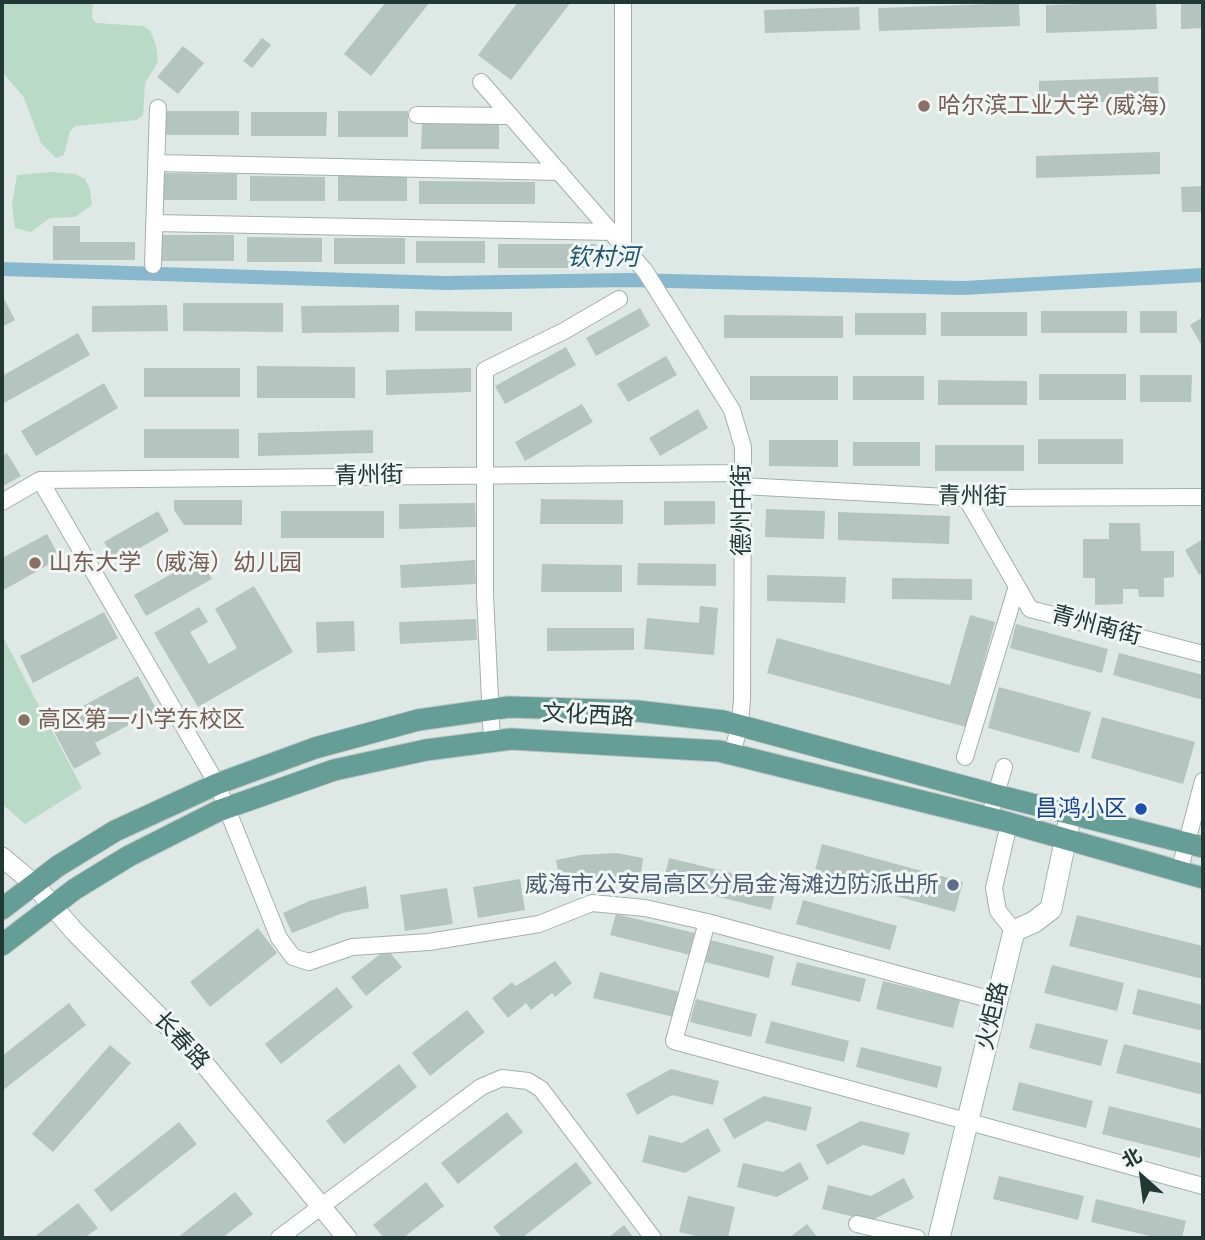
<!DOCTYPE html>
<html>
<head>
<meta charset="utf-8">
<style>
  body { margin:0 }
  #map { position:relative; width:1205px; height:1240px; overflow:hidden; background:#dee9e6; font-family:Karla,"Noto Sans SC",sans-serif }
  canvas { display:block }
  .frame { position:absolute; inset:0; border:4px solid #213835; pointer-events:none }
  .north { position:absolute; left:1107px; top:1142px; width:70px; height:70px; -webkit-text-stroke:5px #eff6f3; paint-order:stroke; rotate:332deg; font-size:19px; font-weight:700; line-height:28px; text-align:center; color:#213835 }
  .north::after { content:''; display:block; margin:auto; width:24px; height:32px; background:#213835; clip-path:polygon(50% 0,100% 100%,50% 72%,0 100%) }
</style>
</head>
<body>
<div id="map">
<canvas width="1205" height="1240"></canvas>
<div class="frame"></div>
<div class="north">北</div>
</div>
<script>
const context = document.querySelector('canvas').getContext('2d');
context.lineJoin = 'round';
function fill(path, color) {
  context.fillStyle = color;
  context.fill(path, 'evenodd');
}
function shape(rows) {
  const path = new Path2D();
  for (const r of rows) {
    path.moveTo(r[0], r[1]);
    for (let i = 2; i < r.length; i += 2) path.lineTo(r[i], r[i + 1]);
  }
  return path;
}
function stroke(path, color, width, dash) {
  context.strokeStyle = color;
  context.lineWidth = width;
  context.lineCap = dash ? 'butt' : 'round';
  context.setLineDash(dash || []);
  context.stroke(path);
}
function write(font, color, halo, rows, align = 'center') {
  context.font = font + ' Karla,"Noto Sans SC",sans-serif';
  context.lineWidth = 6;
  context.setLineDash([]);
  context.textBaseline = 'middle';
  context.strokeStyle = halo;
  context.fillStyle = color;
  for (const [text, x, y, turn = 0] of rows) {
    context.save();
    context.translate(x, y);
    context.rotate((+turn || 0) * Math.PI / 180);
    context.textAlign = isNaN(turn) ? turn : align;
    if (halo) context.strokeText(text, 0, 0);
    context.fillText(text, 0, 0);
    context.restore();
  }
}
const green = shape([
  [2,2,93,2,92,18,96,23,143,26,150,30,156,45,158,62,145,83,143,115,137,120,76,126,70,131,64,155,56,158,41,143,23,96,2,72],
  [51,172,75,174,85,179,90,189,92,205,75,217,50,218,31,232,15,228,12,204,17,175],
  [3,637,82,788,25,824,2,804]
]);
const canal = shape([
  [2,269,445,283,627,280,963,288,1203,275]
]);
const building = shape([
  [386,2,430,2,371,76,344,54],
  [518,2,571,2,511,80,478,55],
  [1156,2,1157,29,1046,33,1046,5],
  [1203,2,1203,28,1181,29,1181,3],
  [1019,3,1020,26,879,31,878,8],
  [859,7,860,30,765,33,764,10],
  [262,38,271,45,252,68,243,61],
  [183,46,204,63,178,94,157,77],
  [1158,77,1159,100,1039,104,1039,81],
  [166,111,239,111,239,135,165,135],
  [338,111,408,111,408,137,338,137],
  [251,112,327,112,326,136,251,136],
  [422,123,499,124,499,149,421,149],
  [1160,152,1160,174,1036,178,1036,156],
  [161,173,237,174,237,200,161,200],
  [250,176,325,177,325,201,250,201],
  [338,176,407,176,407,201,338,201],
  [419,181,535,182,535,204,419,204],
  [1203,186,1203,212,1182,212,1181,187],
  [53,226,80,226,80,242,135,242,135,260,53,260],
  [162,235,234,235,234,261,162,261],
  [247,237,322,238,322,262,247,262],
  [334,238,405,238,405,264,334,264],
  [416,241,485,241,485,263,416,263],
  [498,244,596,244,595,268,498,268],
  [2,295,15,320,2,327],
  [183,303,283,303,283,332,183,331],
  [167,305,168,331,92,332,92,306],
  [399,305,399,332,302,333,301,306],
  [640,308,650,326,596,356,586,338],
  [415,311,512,312,512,331,415,331],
  [1041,311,1127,311,1127,333,1041,333],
  [1140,311,1177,311,1177,333,1140,333],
  [941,312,1027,312,1027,336,941,336],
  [855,313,926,313,926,335,855,335],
  [724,315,843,316,843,338,724,338],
  [1203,317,1203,348,1190,325],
  [78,333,90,355,4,403,2,376],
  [566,347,576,365,505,404,495,386],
  [666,356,677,375,628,402,617,384],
  [257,366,355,367,355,398,257,398],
  [144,368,240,368,240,397,144,397],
  [471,368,471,392,386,395,386,370],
  [1039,374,1126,374,1126,400,1039,400],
  [1140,375,1192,375,1191,402,1140,402],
  [750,376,838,376,838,400,750,400],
  [853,376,924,376,924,400,853,400],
  [938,380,1027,381,1027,405,938,405],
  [104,383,118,408,36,456,21,431],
  [582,404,593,422,525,461,515,442],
  [698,409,708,428,660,456,649,438],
  [144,429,239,429,239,458,144,458],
  [373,430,373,453,258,456,258,433],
  [1038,439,1123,439,1123,464,1038,464],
  [769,440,838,440,838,467,769,466],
  [853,442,920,442,920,466,853,466],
  [935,445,1024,445,1024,471,935,471],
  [7,453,21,476,2,487,2,456],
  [541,499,623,500,623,524,540,524],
  [174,500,242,500,242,525,184,525,174,510],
  [664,501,715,501,715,524,664,525],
  [475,503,476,527,399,529,399,504],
  [766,509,825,511,824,539,765,537],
  [158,511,169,531,116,562,104,542],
  [281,511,384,511,384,538,281,538],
  [838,512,950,516,949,544,838,540],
  [1109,523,1140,523,1141,551,1174,551,1174,577,1164,578,1164,597,1139,597,1138,589,1123,589,1123,604,1095,605,1095,578,1083,578,1083,539,1109,539],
  [47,534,60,558,2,591,2,558],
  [1203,539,1203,573,1199,575,1185,550],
  [200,558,212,579,146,616,134,595],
  [475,560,476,584,401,588,400,565],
  [638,563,716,564,716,586,637,585],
  [542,564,622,565,622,592,541,592],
  [767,575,846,577,845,603,767,601],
  [892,578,972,579,972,600,892,599],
  [254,586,293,652,198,707,154,633,199,607,208,622,190,632,209,664,237,648,215,609],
  [700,606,718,608,714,655,644,649,647,618,699,623],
  [104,612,118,638,33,683,20,656],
  [970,615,995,622,966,727,767,673,777,638,950,685],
  [476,619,477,640,400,644,399,622],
  [354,621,355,651,317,653,316,622],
  [1016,624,1108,649,1102,673,1010,648],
  [547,628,634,628,634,650,547,651],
  [1119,653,1203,675,1203,700,1113,675],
  [138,676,157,710,95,743,101,754,74,769,50,724],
  [999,687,1091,712,1079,753,988,728],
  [1102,717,1195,742,1183,784,1091,758],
  [822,844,963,882,955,912,814,874],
  [616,853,643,858,640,881,614,877,585,878,560,885,556,860,581,855],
  [669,858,777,884,771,910,663,883],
  [520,879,525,910,478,918,473,887],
  [366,886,369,908,343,913,292,933,283,913,309,901],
  [447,888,453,924,405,931,400,895],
  [803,900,897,926,890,950,796,924],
  [616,914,695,933,690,955,610,935],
  [1077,915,1203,946,1203,979,1069,946],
  [258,928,277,953,210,1007,190,982],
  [710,940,774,956,769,978,705,962],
  [387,949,402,967,366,996,351,977],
  [555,961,572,983,555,997,552,993,531,1010,526,1003,508,1018,492,998,512,982,516,986],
  [797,962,866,979,860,1002,791,985],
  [1052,965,1124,983,1117,1011,1044,993],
  [600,972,680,992,674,1017,593,998],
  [883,981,960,1000,953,1028,876,1009],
  [337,987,353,1007,281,1064,265,1044],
  [1138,989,1203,1005,1203,1031,1132,1014],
  [696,999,757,1014,751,1037,690,1022],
  [69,1003,86,1025,2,1091,2,1056],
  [467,1010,485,1032,430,1076,412,1053],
  [771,1021,849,1041,844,1062,765,1043],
  [1036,1023,1108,1040,1101,1066,1029,1048],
  [1124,1044,1203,1064,1203,1095,1116,1073],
  [110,1045,131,1063,53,1152,32,1134],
  [861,1047,942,1067,937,1088,856,1067],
  [399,1064,417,1087,344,1144,326,1121],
  [671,1069,719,1081,713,1105,672,1095,637,1115,626,1094],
  [1019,1082,1093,1101,1086,1128,1012,1110],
  [764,1096,812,1107,806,1131,767,1121,734,1139,723,1119],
  [1109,1106,1203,1129,1200,1158,1102,1134],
  [507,1112,523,1132,458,1184,441,1163],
  [861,1121,910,1133,904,1155,863,1145,827,1165,816,1145],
  [179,1122,197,1144,111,1212,94,1190],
  [708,1128,721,1151,685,1173,642,1162,649,1135,682,1143],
  [576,1162,592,1183,522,1238,502,1238,493,1227],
  [800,1162,809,1179,777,1197,737,1187,743,1163,783,1172],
  [999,1176,1084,1196,1078,1220,993,1199],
  [904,1178,914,1198,871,1221,822,1209,828,1185,871,1196],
  [426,1182,444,1206,403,1238,384,1238,373,1225],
  [235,1192,253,1214,222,1238,177,1238],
  [688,1196,735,1207,728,1238,705,1238,679,1232],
  [1096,1199,1186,1221,1182,1238,1158,1238,1091,1222],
  [78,1203,98,1228,84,1238,33,1238],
  [807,1224,818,1238,789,1238],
  [624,1225,634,1238,608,1238]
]);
const minor = shape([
  [481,82,645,271,732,410,743,447,742,699,740,724,732,754],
  [417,115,511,116],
  [156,163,560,172],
  [154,223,613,232],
  [623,244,623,2],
  [153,265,158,108],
  [40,480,217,784,279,938,293,957,309,962,352,947,429,942,539,924,592,903,645,908,707,922,996,1001],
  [742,486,966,498,1203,497],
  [966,498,1030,609,1203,654],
  [2,502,40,480,742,473],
  [492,741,485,595,485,370,564,331,619,299],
  [965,757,1017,586],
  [989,818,1004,767],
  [1009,824,994,888,998,911,1014,931],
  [1179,872,1203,781],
  [707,922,674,1041,1203,1186],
  [857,1224,917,1238],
  [279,1238,481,1087,502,1078,528,1081,541,1089,653,1238]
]);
const tertiary = shape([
  [2,857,34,884,74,931,197,1055,347,1238]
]);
const secondary = shape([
  [939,1238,1014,931,1034,922,1051,909,1071,813]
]);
const primary = shape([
  [2,909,58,866,115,831,217,784,315,748,418,720,509,707,637,711,723,721,996,795,1203,847],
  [2,945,75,889,129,856,218,811,334,770,426,750,511,739,719,751,1002,821,1203,878]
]);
const markers = [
  [924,106,7,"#8d6e63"],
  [35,563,7,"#8d6e63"],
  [24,720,7,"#8d6e63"],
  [1141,809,7,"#1a4fb4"],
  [953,885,7,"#5c6f8a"]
];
const educationNames = [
  ["哈尔滨工业大学 (威海)",938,106],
  ["山东大学（威海）幼儿园",49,563],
  ["高区第一小学东校区",38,720]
];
const streetNames = [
  ["青州街",369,476,-1],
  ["青州街",972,497,1],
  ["德州中街",742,510,-90],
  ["青州南街",1096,626,15],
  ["文化西路",588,716,3],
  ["火炬路",993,1016,-77],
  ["长春路",181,1041,47]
];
const transitNames = [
  ["昌鸿小区",1127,809]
];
const serviceNames = [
  ["威海市公安局高区分局金海滩边防派出所",939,885]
];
const waterNames = [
  ["钦村河",603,258]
];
fill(green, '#b8dac6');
stroke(canal, '#88b8cd', 14);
fill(building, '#b4c4bf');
stroke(minor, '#a2b0ad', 18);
stroke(tertiary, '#a2b0ad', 21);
stroke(secondary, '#9eb4b0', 23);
stroke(primary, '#bcc3c2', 23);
stroke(minor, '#fff', 16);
stroke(tertiary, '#fff', 19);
stroke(secondary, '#fff', 21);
stroke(primary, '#659d97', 21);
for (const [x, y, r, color] of markers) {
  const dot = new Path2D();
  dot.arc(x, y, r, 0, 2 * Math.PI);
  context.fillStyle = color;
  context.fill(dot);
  stroke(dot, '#eff6f3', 2.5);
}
write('23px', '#785e54', '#eff6f3', educationNames, 'left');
write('23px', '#213835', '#eff6f3', streetNames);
write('23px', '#164399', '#eff6f3', transitNames, 'right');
write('23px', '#4e5e75', '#eff6f3', serviceNames, 'right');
write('italic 24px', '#1e5671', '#eff6f3', waterNames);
</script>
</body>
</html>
